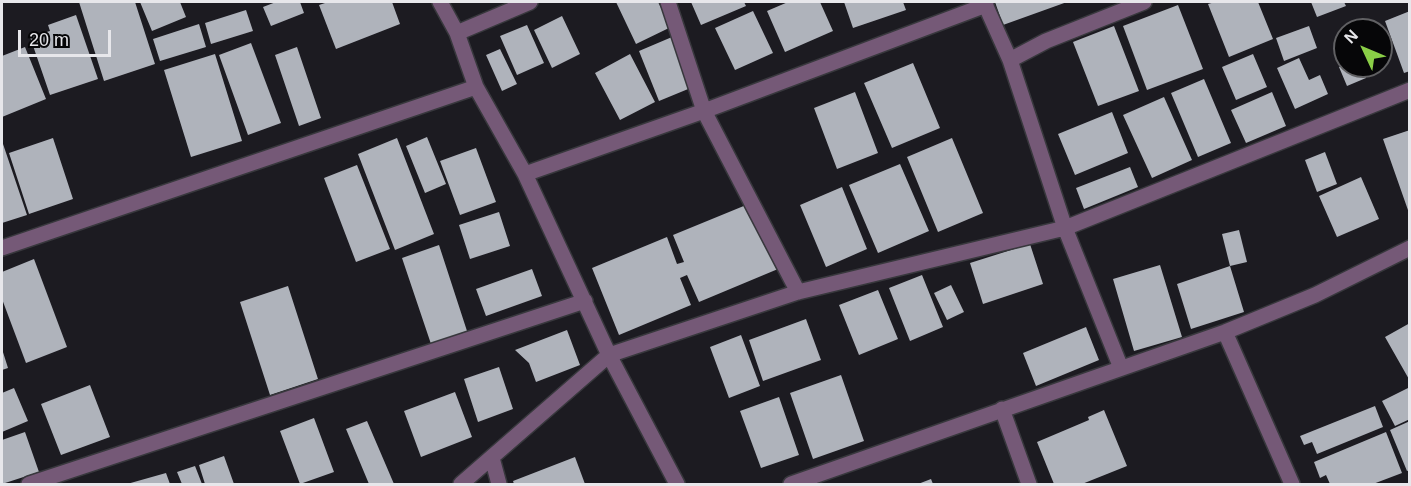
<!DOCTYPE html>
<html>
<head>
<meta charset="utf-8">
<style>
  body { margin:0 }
  #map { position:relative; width:1411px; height:486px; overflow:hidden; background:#1c1b21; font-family:Arial,sans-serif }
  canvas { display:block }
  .frame { position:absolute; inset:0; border:3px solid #e7e7eb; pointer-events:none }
  .north { position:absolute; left:1333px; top:18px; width:60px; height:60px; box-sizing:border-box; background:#060608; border:2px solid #606063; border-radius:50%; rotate:314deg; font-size:16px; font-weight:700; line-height:24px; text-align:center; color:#e7e7eb }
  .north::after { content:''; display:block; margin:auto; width:21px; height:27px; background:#8ace47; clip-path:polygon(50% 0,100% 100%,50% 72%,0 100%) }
  .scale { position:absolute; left:18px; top:30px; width:93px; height:27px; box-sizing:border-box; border:3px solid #e7e7eb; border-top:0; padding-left:8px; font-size:18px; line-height:21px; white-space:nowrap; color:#e7e7eb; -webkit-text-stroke:4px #060608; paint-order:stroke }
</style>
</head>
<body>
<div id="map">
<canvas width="1411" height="486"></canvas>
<div class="frame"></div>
<div class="north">N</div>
<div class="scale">20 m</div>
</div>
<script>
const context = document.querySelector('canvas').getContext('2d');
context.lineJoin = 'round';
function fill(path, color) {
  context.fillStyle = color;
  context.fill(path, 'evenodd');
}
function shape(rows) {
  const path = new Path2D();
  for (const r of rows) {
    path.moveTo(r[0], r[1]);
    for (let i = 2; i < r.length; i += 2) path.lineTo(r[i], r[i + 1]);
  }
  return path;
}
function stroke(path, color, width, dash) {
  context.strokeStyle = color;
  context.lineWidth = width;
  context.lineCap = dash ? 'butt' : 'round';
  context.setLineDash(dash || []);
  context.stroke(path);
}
const building = shape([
  [79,2,135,2,155,64,104,81],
  [140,2,180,2,186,17,152,31],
  [276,2,300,2,304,13,271,26,263,7],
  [328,2,392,2,400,24,336,49,319,5],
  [616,2,658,2,671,27,636,44],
  [691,2,744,2,746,6,701,25],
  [788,2,820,2,833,31,785,52,767,11],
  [844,2,903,2,906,10,853,28],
  [995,2,1067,2,1003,25],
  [1215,2,1258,2,1273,39,1229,57,1208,4],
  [1311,2,1344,2,1346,6,1317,17],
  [1178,5,1203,69,1147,90,1123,26],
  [246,10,253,31,211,44,205,23],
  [753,11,773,53,735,70,715,28],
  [1410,11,1410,71,1404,73,1385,21],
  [76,15,98,79,50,95,30,37,50,31,48,25],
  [562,16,580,54,552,68,534,30],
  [199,24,206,47,160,61,153,39],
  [527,25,544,63,517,75,500,36],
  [1114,26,1139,91,1098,106,1073,42],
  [1309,26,1317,48,1284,61,1276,38],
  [672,37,693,87,659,101,639,51],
  [251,43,281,123,248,135,219,55],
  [25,47,46,99,2,117,2,56],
  [297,47,321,118,299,126,275,55],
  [500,49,517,84,502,91,486,55],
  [215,54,242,141,191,157,164,70],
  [630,54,655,102,620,120,595,73],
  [1253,54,1267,87,1236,100,1222,67],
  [1299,58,1309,80,1320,75,1328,94,1295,109,1277,68],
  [913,63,940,128,892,148,864,83],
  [1345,64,1345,66,1361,66,1366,78,1347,86,1339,67],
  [1204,79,1231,143,1198,157,1171,93],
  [855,92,878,153,837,169,814,108],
  [1272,92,1286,126,1246,143,1231,110],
  [1164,97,1192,160,1152,178,1123,115],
  [1112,112,1128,153,1075,175,1058,134],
  [1410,130,1410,213,1409,213,1383,139],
  [427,137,446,184,425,193,406,146],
  [53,138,73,199,29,214,9,153],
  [397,138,434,234,395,250,358,154],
  [952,138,983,213,938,232,907,157],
  [2,141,27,215,2,223],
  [476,148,496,202,460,215,440,161],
  [1325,152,1337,184,1317,192,1305,160],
  [900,164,929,231,878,253,849,185],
  [357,165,390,249,356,262,324,178],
  [1130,167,1138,187,1084,209,1076,188],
  [1361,177,1379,219,1337,237,1319,196],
  [842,187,867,249,826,267,800,205],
  [751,203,778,269,699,302,687,275,680,278,691,305,619,335,592,268,667,237,677,264,684,262,673,235],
  [499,212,510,246,470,259,459,225],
  [1239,230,1247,262,1230,266,1222,234],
  [1030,244,1043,284,983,304,970,263],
  [439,245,467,331,431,344,402,258],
  [34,259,67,347,26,363,2,299,2,272],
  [1160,265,1182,337,1134,351,1113,279],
  [1230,266,1244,312,1191,329,1177,284],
  [532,269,542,296,486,316,476,289],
  [922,275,943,327,910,341,889,288],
  [951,285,964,312,947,320,934,293],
  [288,286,318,379,270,395,240,302],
  [878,290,898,339,859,355,839,305],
  [806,319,821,360,763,381,749,340],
  [1410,323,1410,381,1385,337],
  [1086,327,1099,360,1036,386,1023,353],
  [567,330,580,365,536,382,529,363,515,350],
  [741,335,760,386,729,398,710,347],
  [2,349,8,368,2,370],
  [499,367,513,409,478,422,464,379],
  [841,375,864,441,813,459,790,393],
  [90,385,110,437,61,455,41,404],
  [1410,387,1410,419,1395,426,1382,401],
  [14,388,28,421,2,432,2,393],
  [455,392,472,437,421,457,404,411],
  [779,397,799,455,761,468,740,411],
  [1375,406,1383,427,1317,454,1312,442,1304,445,1300,436],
  [1104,410,1127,466,1082,484,1054,484,1037,442,1089,420,1088,417],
  [314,418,334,472,300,484,280,431],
  [367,421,394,484,369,484,346,429],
  [1410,421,1410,470,1407,471,1390,430],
  [25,432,39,472,2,484,2,440],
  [1386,432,1402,473,1373,484,1330,484,1326,475,1320,478,1314,462],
  [224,456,234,484,205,484,199,465],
  [575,457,585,484,514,484,513,481],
  [195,466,202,484,182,484,177,472],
  [166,473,170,484,127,484],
  [931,479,933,484,918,484]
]);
const minor = shape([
  [440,2,457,33,476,87],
  [668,2,704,111,798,292],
  [984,2,1010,60,1065,228,1121,368],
  [457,33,530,2],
  [1010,60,1046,41,1144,2],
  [525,174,704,111,986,5],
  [2,248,476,87,525,174,609,355,677,484],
  [1225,332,1292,484],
  [1002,409,1029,484],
  [492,458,499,484],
  [29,484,585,301],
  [461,484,609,355,798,292,1065,228,1410,90],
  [791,484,1225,332,1315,295,1410,248]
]);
fill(building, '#afb3bb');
stroke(minor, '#38383d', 18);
stroke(minor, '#755977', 15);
</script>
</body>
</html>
